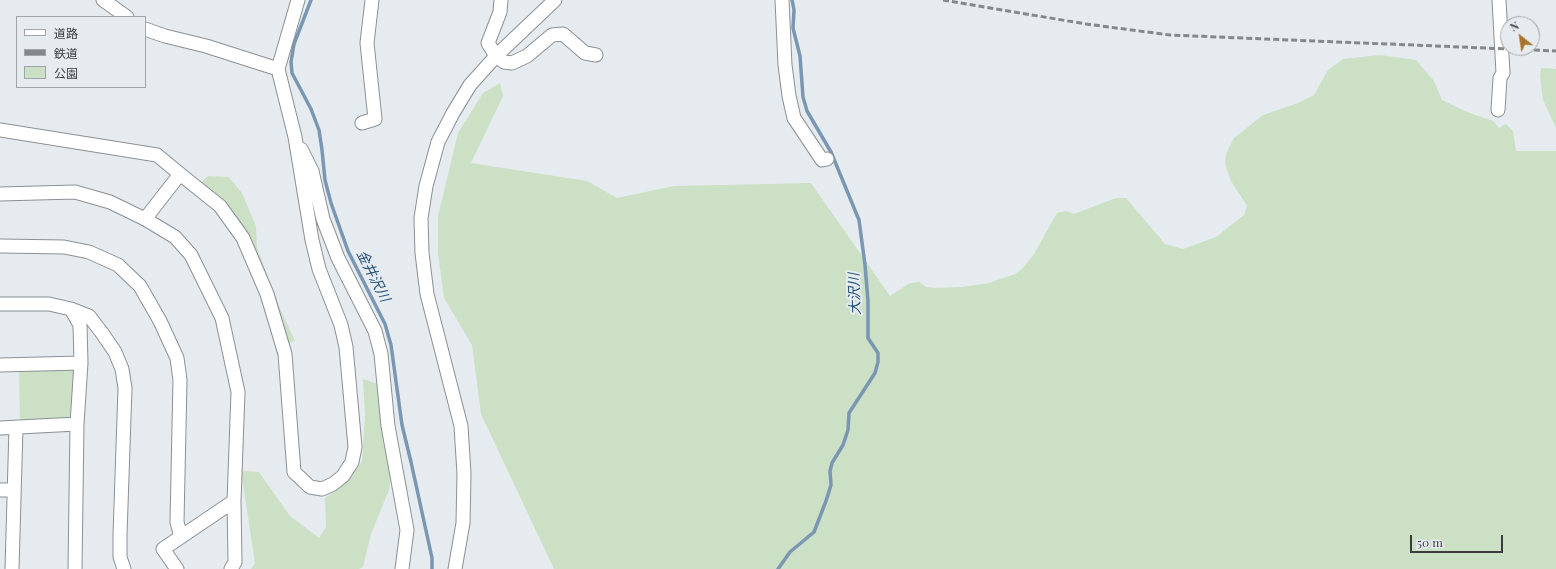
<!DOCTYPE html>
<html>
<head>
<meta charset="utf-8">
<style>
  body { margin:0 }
  #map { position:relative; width:1556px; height:569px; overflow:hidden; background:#e6ebf0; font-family:"Playfair Display","Noto Sans JP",serif }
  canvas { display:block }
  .legend { position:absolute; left:16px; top:16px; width:130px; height:72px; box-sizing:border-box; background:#e6ebf0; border:1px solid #a1a5a9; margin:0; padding:5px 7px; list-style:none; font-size:12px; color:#3a3c3e }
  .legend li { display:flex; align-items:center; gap:8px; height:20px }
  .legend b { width:20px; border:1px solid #a1a5a9 }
  .north { position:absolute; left:1500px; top:16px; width:40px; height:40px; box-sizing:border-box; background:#e6ebf0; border:1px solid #a1a5a9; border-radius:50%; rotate:330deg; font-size:11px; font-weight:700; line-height:16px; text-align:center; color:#3a3c3e }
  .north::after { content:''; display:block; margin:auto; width:14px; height:18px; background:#a9732e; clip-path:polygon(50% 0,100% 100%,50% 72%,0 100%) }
  .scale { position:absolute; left:1410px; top:535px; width:93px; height:18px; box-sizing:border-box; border:2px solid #3a3c3e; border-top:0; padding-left:5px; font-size:12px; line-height:14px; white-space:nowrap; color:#3a3c3e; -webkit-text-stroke:3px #e6ebf0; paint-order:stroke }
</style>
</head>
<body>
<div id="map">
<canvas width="1556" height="569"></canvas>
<ul class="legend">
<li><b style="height:5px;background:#fff"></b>道路</li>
<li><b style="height:5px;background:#85888b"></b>鉄道</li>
<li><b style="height:11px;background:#cbe0c4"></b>公園</li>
</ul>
<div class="north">N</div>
<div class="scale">50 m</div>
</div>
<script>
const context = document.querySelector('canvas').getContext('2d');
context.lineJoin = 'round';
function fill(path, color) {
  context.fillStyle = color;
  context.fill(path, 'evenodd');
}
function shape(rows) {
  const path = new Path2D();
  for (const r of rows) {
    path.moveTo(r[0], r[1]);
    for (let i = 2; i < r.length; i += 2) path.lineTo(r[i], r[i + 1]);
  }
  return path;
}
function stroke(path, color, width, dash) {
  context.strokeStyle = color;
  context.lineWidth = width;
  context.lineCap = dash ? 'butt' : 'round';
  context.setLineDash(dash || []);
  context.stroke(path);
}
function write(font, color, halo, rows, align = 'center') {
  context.font = font + ' "Playfair Display","Noto Sans JP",serif';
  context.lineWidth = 4;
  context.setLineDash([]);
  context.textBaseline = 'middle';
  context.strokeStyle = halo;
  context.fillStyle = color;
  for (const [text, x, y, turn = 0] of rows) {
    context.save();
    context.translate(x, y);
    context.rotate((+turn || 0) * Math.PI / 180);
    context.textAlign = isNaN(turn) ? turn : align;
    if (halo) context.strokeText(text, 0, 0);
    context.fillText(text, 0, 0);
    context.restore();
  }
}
const green = shape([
  [1380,55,1416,60,1434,81,1442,100,1467,112,1493,121,1499,128,1506,124,1513,131,1516,151,1556,151,1556,569,554,569,481,414,472,345,444,298,438,253,438,216,458,133,483,93,500,83,503,96,471,163,587,181,617,198,674,186,811,183,890,296,910,283,919,282,926,287,935,288,962,287,989,283,1015,274,1022,269,1034,254,1057,213,1066,211,1074,214,1116,198,1126,198,1165,244,1183,249,1216,237,1244,215,1247,206,1231,181,1225,164,1226,154,1234,138,1263,115,1298,103,1314,95,1328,70,1343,59],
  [1541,68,1556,69,1556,128,1543,100,1540,75],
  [208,176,229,177,242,193,256,226,257,248,281,311,295,341,287,344,278,307,258,261,233,212,223,201,200,183],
  [70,367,75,372,73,417,66,421,20,421,19,368],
  [363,379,384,386,394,447,389,490,371,534,363,567,359,569,251,569,255,563,241,471,259,472,290,516,319,538,326,527,325,498,341,487,362,462,365,415]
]);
const stream = shape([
  [311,0,294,44,291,62,292,73,311,109,319,130,322,150,325,180,331,203,348,251,385,324,391,345,402,425,411,462,432,558,432,569],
  [778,569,790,552,814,532,826,501,831,485,830,471,832,463,843,445,848,430,849,413,875,373,878,362,878,353,868,338,868,301,865,265,859,220,831,152,807,111,803,97,800,56,793,28,794,10,792,0]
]);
const minor = shape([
  [103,0,127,17],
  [501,0,500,12,488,43,496,56,504,62,512,63,527,56,552,35,563,34,585,53,596,55],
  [782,0,785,65,789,96,794,118,822,160,827,159],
  [145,29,165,36,206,46,278,69],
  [1498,110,1500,78,1503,73,1499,0],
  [362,123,375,119,367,43,372,0],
  [0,130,157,155,180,174],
  [301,149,312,171,323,219,338,258,375,331,381,354,388,426,407,530,402,569],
  [0,194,75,192,110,202,145,219,175,237,191,255,222,318,238,392,234,501,235,562,231,569],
  [145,219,180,174,220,206,243,238,267,294,285,354,294,472,310,487,322,489,333,484,343,476,352,462,355,447,346,347,341,325,319,269,312,240,295,137,278,69,298,0],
  [0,246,64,247,89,252,118,265,140,286,160,321,177,358,180,380,177,522,181,537],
  [0,304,49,304,71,309,89,316,102,333,115,352,122,369,125,388,120,535,120,557,124,569],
  [71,309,80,325,81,363,77,424,75,569],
  [0,365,81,363],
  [0,428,77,424],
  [0,490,14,490],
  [12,569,16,427],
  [177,569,163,549,234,501],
  [455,569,463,523,464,474,461,426,427,294,422,253,421,218,426,186,438,142,453,113,470,85,496,56,555,0]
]);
const rail = shape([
  [943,0,1086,24,1170,35,1556,51]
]);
const waterNames = [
  ["金井沢川",373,276,63],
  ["大沢川",855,294,-92]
];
fill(green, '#cbe0c4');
stroke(stream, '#7997b2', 3.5);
stroke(minor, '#8b9094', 15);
stroke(minor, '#fff', 13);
stroke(rail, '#85888b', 3, [6, 3]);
write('italic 14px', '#225178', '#e6ebf0', waterNames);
</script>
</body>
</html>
